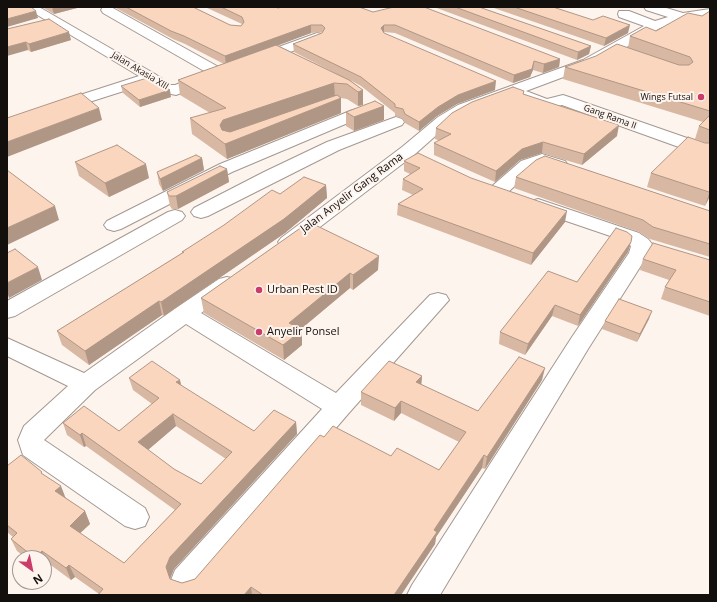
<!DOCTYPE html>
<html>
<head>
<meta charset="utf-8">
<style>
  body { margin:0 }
  #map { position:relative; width:717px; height:602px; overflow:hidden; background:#fef4ee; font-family:"Open Sans",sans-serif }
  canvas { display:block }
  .frame { position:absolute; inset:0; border:8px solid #130f0d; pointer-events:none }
  .north { position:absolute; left:12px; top:550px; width:40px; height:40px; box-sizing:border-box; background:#fef4ee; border:1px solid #a09894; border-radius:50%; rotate:147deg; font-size:11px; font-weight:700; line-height:16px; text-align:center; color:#130f0d }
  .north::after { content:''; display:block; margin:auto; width:14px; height:18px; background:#c93c6c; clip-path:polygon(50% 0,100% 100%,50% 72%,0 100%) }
</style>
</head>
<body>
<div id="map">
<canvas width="717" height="602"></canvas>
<div class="frame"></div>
<div class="north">N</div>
</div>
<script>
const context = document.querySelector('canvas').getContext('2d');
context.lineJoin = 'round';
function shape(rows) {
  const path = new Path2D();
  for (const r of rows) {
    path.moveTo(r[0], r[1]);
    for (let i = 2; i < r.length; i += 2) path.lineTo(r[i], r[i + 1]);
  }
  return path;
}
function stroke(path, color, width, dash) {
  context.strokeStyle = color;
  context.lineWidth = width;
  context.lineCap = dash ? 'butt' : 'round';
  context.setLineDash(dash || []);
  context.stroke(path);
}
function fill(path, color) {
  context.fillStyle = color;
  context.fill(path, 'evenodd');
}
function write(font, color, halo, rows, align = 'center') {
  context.font = font + ' "Open Sans",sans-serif';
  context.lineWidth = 4;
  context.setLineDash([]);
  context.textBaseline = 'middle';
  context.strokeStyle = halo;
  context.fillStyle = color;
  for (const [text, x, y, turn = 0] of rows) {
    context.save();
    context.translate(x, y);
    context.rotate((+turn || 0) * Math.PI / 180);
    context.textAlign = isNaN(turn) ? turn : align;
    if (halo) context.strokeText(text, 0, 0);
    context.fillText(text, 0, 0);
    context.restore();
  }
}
const minor = shape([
  [24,7,39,7,155,74,171,85,175,85,202,75,211,75,103,13,101,10,103,7,111,7,224,70,226,73,224,76,219,77,213,75,214,78,212,81,176,95,162,92,149,83,64,110,52,110,50,107,52,104,139,76,24,7],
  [644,7,663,7,683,13,710,9,710,17,683,21,660,28,593,66,526,91,547,99,563,95,569,97,710,146,710,155,701,155,562,105,545,109,539,107,519,98,517,94,470,111,450,123,414,155,295,246,288,248,281,246,278,242,281,238,402,147,438,117,458,105,583,60,644,26,619,17,618,14,619,11,629,11,655,21,668,17,646,10,644,7],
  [317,33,322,34,324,37,322,40,261,63,256,64,251,63,249,60,251,57,317,33],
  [374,104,380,106,382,109,380,112,362,117,232,172,121,229,114,231,107,229,104,225,107,221,220,164,350,111,374,104],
  [396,117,402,119,404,122,402,125,339,150,208,216,201,218,194,216,191,212,194,208,264,172,327,142,396,117],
  [542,154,565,161,568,165,565,169,559,170,542,165,533,169,505,195,498,197,491,195,489,191,491,187,521,161,542,154],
  [538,199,639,233,648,239,652,244,649,253,588,349,440,595,407,595,412,585,572,337,629,253,631,246,625,241,531,209,529,205,531,201,538,199],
  [175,210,182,212,185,216,182,220,15,316,7,318,7,301,168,212,175,210],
  [227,277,235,279,238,284,235,289,201,313,336,393,430,295,438,293,446,295,449,300,348,414,197,590,186,594,175,590,171,580,175,570,322,409,186,324,95,390,44,440,145,508,149,517,145,526,135,529,125,526,23,455,18,440,24,426,68,386,7,356,7,338,84,373,176,308,219,279,227,277]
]);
const wall = shape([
  [42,7,81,7,54,14],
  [114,7,193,7,230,25,241,26,242,24,205,7,275,7,278,8,373,12,560,59,559,67,543,73,533,70,530,77,513,83,395,33,384,32,383,33,495,90,457,104,437,116,419,131,405,123,402,118,395,116,395,113,361,86,350,80,363,90,363,105,358,106,347,99,341,98,341,113,227,159,192,134,190,118,210,113,180,95,178,80,224,64,185,44,173,39],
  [322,32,322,33,293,44,294,52,339,75,277,45,311,33],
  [434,7,479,7,591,46,589,54,577,60],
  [491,7,553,7,628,33,604,46],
  [710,11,710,196,705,206,647,187,651,173,705,143,706,143,695,139,699,126,703,122,563,79,565,67,628,48,630,36,656,31,702,16],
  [7,29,71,40,31,52,28,50],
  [121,86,171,97,140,107,123,93],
  [524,94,617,136,582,165,542,153,520,160,495,182,434,155,434,143,440,141,435,139,436,128],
  [384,106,384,120,354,131,346,126,346,112],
  [202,158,204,170,163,191,159,184,157,172],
  [404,161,565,222,531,265,397,215,398,204,413,195,402,190,403,179,410,174,404,171],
  [75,162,149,178,109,197,79,176],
  [227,169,229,182,178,209,172,209,170,206,167,192],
  [516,177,710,211,710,257,650,239,639,232,514,188],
  [326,185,327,198,285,233,164,316,162,315,89,365,62,345,57,331,182,253,182,252,280,194],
  [309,222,378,270,353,290,350,288,300,330,302,345,284,360,204,313,201,298],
  [632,236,628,252,578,326,552,316,525,355,499,344,500,332,577,282],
  [643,259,710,260,710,316,661,299,665,287,669,280,640,270],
  [649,319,637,342,602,329,605,321],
  [422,376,421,385,478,411,542,380,485,469,482,468,436,537,435,544,401,595,98,595,99,594,75,577,71,580,48,563,44,567,44,558,26,558,17,551,11,539,13,537,7,532,7,466,44,475,66,498,85,511,90,524,80,533,124,563,175,510,86,446,84,447,67,435,63,423,119,431,152,404,133,390,129,378,181,386,254,431,296,422,297,434,174,569,170,579,182,583,195,579,324,437,439,470,459,442,401,413,394,421,361,405,361,392],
  [176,426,226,459,201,484,174,469,148,450]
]);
const shadedWall = shape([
  [52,7,81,7,54,14],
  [374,7,381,7,374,8],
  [36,11,38,18,7,27,7,19],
  [311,25,311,33,226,65,225,56],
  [384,25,384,32,381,36,381,28],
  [630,25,628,33,604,46,606,38],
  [69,32,71,40,31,52,29,44],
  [26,42,28,50,7,56,7,47],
  [591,46,589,54,577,60,578,52],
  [560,59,559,67,543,73,544,64],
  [534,61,533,70,530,77,513,83,514,75],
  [496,81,495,90,457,104,437,116,419,131,419,122,438,107,458,95],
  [334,83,335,98,222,140,220,125,223,120],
  [170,90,171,97,140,107,139,100],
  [363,90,363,105,358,106,358,92],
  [341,98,341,113,227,159,225,144],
  [384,106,384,120,354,131,354,117],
  [99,108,102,120,7,157,7,142],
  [619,125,617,136,582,165,584,154],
  [543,142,542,153,520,160,495,182,496,171,522,149],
  [202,158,204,170,163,191,160,179],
  [146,164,149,178,109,197,105,183],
  [227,169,229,182,178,209,176,196],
  [326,185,327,198,285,233,164,316,161,302],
  [710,191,710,196,705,206],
  [55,206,59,220,7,245,7,228],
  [567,211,565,222,531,265,533,253],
  [631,242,628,252,578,326,580,315],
  [379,256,378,270,353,290,353,275],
  [38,267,42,280,9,298,7,292,7,283],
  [350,273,350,288,290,338,289,323],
  [159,301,162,315,89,365,85,351],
  [555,305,552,316,525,355,528,344],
  [652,311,649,319,637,342,640,334],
  [302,330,302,345,284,360,283,345],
  [545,368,542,380,485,469,487,457],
  [422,376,421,388,416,382],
  [180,380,183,392,176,382],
  [401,401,401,413,394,421,395,408],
  [173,414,176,426,142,455,138,442],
  [296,422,297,434,174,569,170,579,166,567,170,557],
  [82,433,86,446,84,447,80,435],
  [484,455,482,468,436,537,435,544,401,595,394,595,434,530],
  [61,486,66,499,55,491],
  [85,511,90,524,75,538,70,526],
  [42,551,48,563,44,567,44,558,35,558],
  [69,565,75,577,71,580,66,568],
  [251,587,252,595,244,595]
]);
const building = shape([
  [7,7,31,7,36,11,7,19,7,7],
  [126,7,193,7,230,25,241,26,244,22,242,17,221,7,275,7,278,8,282,7,359,7,373,12,394,7,424,7,560,59,544,64,534,61,532,69,514,75,395,25,384,25,381,28,384,33,496,81,458,95,438,107,419,122,405,114,403,109,395,107,395,104,361,77,293,44,322,33,325,28,322,25,311,25,225,56,184,36,171,31,126,7],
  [455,7,479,7,591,46,578,52,455,7],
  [514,7,553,7,593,20,603,16,630,25,606,38,514,7],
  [710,11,710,111,565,67,596,56,617,44,679,65,689,65,693,62,690,57,630,36,646,27,656,31,688,13,702,16,710,11],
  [49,19,69,32,29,44,26,42,7,47,7,29,49,19],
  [276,45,349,80,363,90,358,92,347,84,334,83,223,120,220,125,222,130,230,132,337,95,341,98,225,144,190,118,226,108,178,80,276,45],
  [147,78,170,90,139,100,121,86,147,78],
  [513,87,524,91,523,94,619,125,584,154,543,142,522,149,496,171,434,143,451,134,436,128,452,113,472,102,513,87],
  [81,93,99,108,7,142,7,118,81,93],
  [375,101,384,106,354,117,346,112,375,101],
  [710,115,710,130,699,126,710,115],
  [688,137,705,143,710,143,710,191,709,192,651,173,688,137],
  [117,145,146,164,105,183,75,162,117,145],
  [418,153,471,178,567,211,533,253,398,204,423,189,403,179,420,168,404,161,418,153],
  [196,155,202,158,160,179,157,172,196,155],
  [545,156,710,211,710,244,653,227,643,220,516,177,536,160,545,156],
  [220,166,227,169,176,196,169,196,167,192,220,166],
  [7,170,55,206,7,228,7,170],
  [304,177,326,185,284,219,161,302,159,301,85,351,57,331,184,252,182,252,224,225,272,190,280,194,304,177],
  [309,222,379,256,353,275,350,273,289,323,302,330,283,345,201,298,309,222],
  [616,228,627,232,632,236,631,242,580,315,555,305,528,344,500,332,548,271,577,282,616,228],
  [653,243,710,260,710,302,665,287,676,270,643,259,653,243],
  [15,249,38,267,7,283,7,253,15,249],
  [619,299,652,311,640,334,605,321,619,299],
  [519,357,545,368,487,457,484,455,434,530,437,532,394,595,263,595,251,587,244,595,98,595,103,589,69,565,66,568,42,551,35,558,11,539,17,533,7,525,7,466,21,455,42,472,41,473,61,486,55,491,85,511,70,526,124,563,181,504,82,433,80,435,63,423,84,406,119,431,159,398,129,378,152,361,180,380,176,382,254,431,274,410,296,422,170,557,166,567,170,579,182,583,195,579,320,435,324,437,333,426,391,456,397,448,439,470,466,432,401,401,395,408,361,392,389,361,422,376,416,382,478,411,519,357],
  [173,414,232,452,201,484,174,469,138,442,173,414]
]);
const markers = [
  [701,97,4,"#c93c6c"],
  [259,290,4,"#c93c6c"],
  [259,332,4,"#c93c6c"]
];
const farStreetnames = [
  ["Jalan Akasia XIII",140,71,31],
  ["Gang Rama II",610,117,20]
];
const farPoinames = [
  ["Wings Futsal",693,97]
];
const streetNames = [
  ["Jalan Anyelir Gang Rama",352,193,-37]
];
const poiNames = [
  ["Urban Pest ID",267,290],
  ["Anyelir Ponsel",267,332]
];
stroke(minor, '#a39891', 2);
fill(minor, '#fff');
fill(wall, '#d8b8a3');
fill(shadedWall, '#b09685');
fill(building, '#fbd6be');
stroke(building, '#b09685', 1);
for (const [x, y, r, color] of markers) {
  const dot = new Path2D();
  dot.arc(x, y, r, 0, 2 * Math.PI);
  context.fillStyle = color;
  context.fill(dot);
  stroke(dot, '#fef4ee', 1.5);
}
write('9px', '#130f0d', '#fef4ee', farStreetnames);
write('9px', '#130f0d', '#fef4ee', farPoinames, 'right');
write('11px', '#130f0d', '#fef4ee', streetNames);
write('11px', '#130f0d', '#fef4ee', poiNames, 'left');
</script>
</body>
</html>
